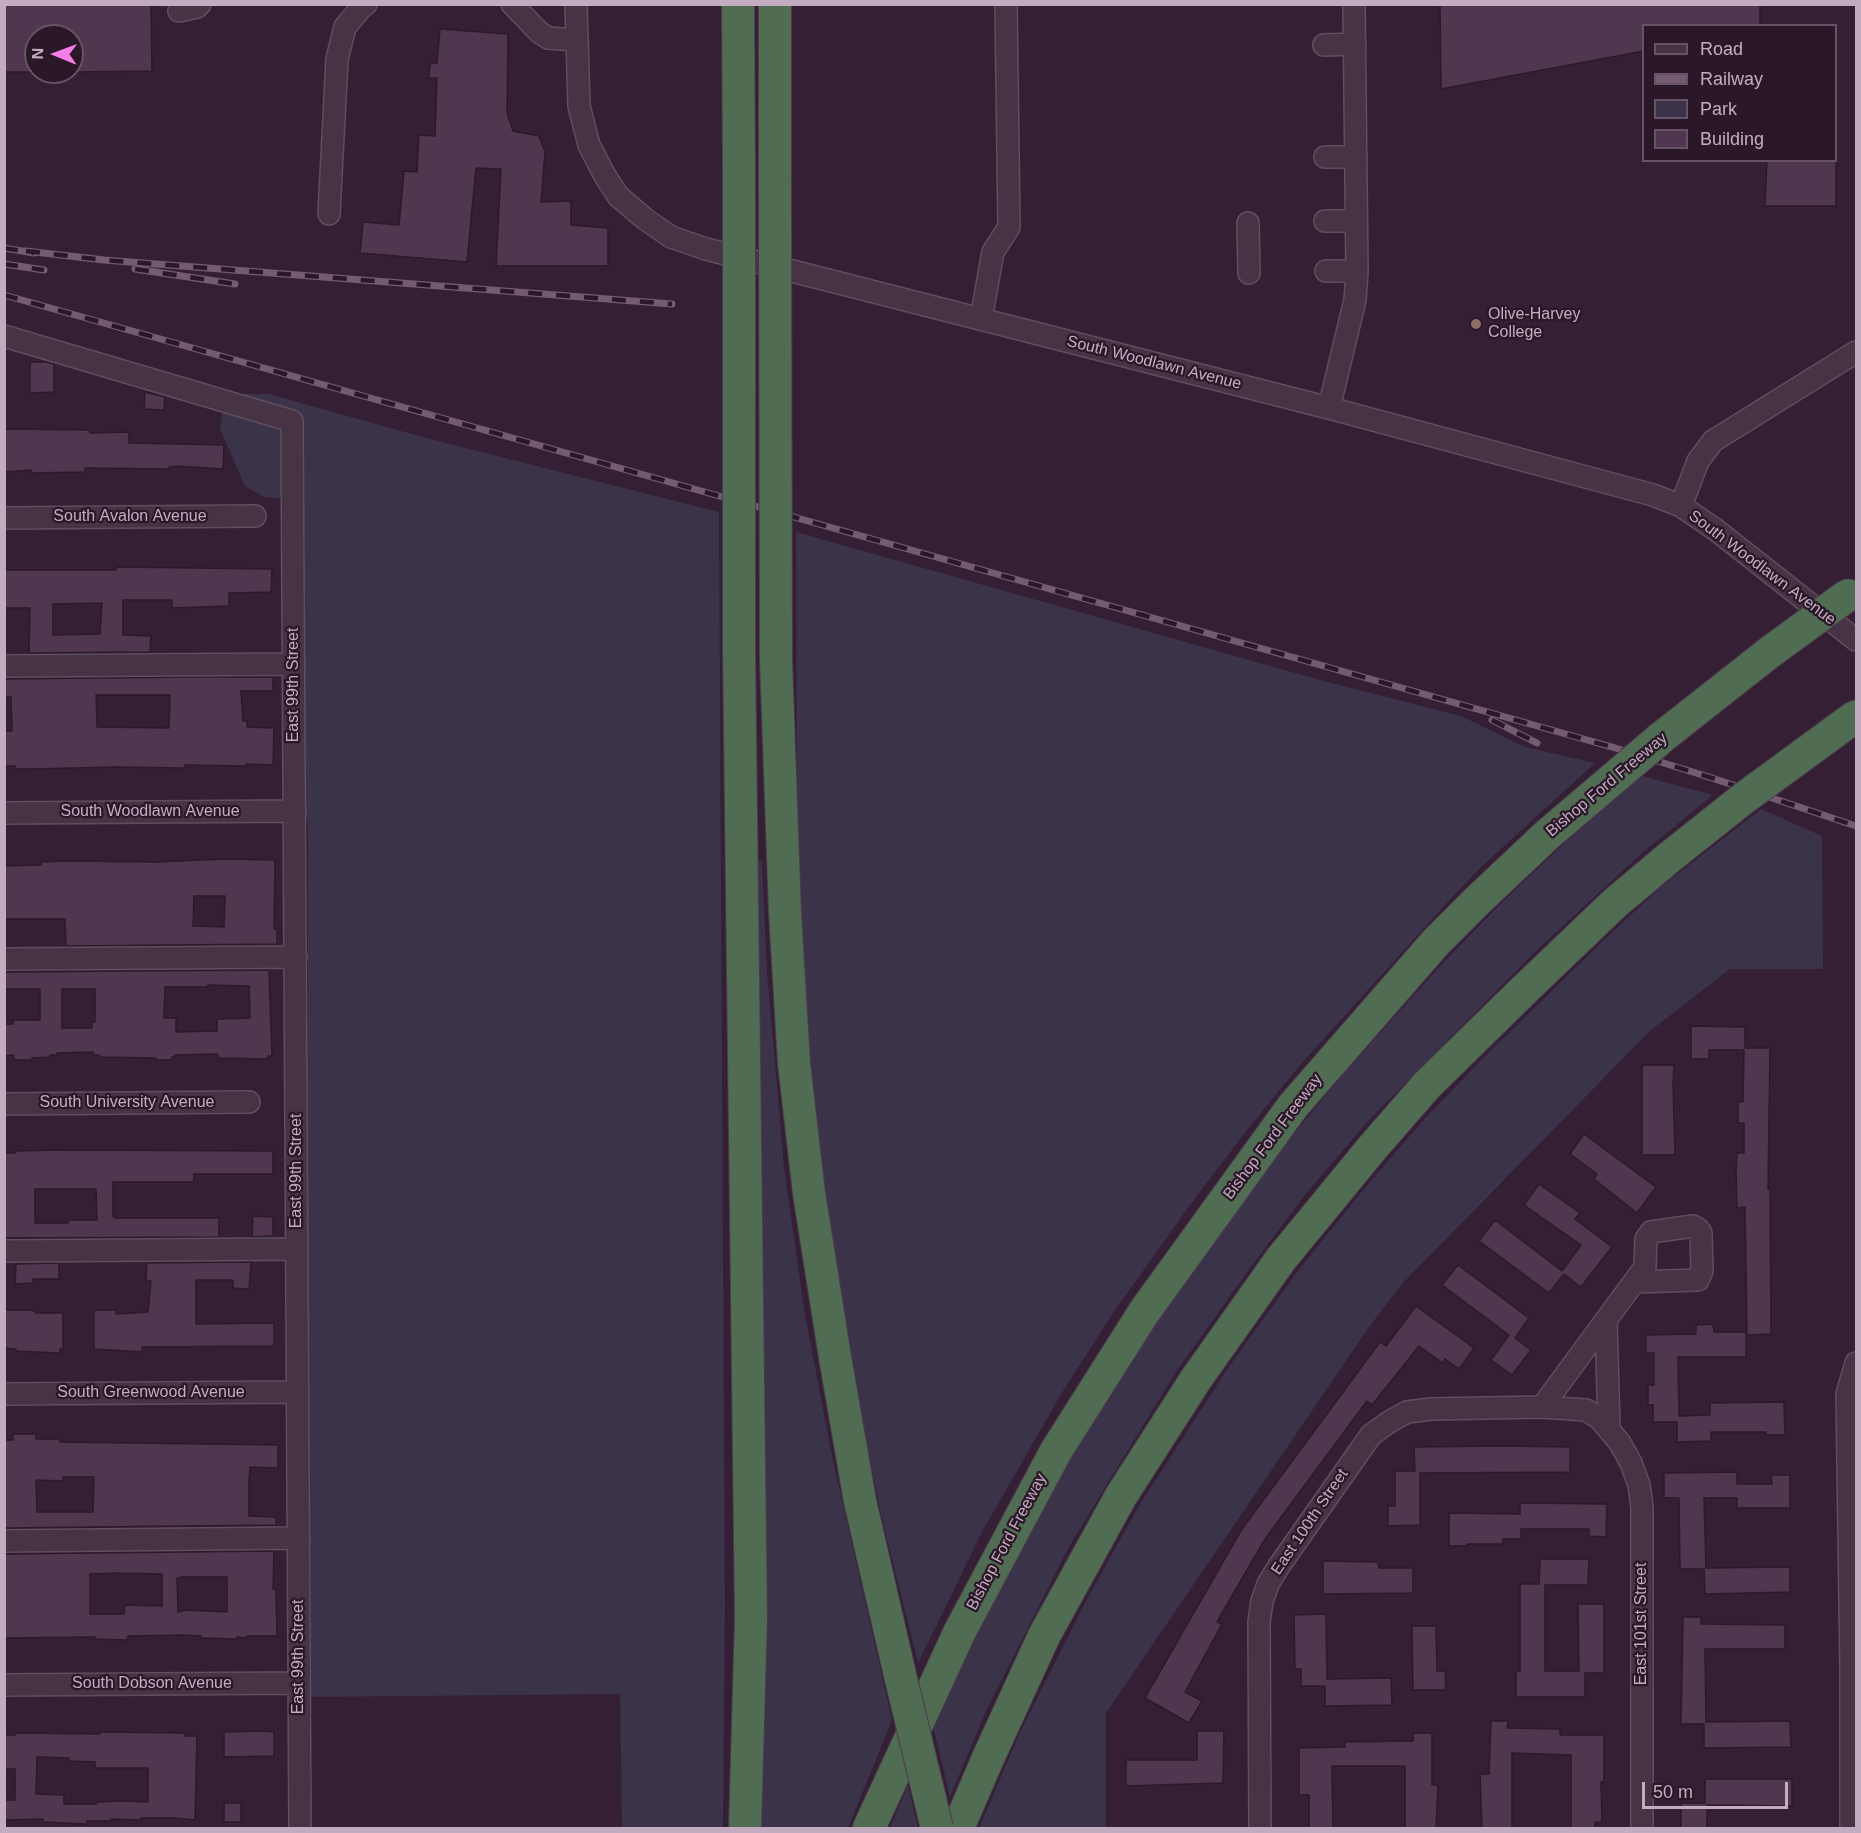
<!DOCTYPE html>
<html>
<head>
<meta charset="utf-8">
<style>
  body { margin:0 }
  #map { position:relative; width:1861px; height:1833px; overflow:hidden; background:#351f34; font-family:Arial,sans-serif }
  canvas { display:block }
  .frame { position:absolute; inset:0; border:6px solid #c3acc0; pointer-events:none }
  .legend { position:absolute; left:1642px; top:24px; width:195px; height:138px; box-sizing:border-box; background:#2a1829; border:2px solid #675365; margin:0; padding:8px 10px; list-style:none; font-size:18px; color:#c3acc0 }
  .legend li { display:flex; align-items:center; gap:12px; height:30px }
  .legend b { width:30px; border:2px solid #675365 }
  .north { position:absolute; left:24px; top:24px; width:60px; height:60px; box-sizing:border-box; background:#2a1829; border:2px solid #675365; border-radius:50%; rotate:271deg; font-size:16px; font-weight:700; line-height:24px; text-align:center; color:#c3acc0 }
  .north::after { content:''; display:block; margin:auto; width:21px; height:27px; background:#f67ee8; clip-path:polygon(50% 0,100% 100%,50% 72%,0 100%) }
  .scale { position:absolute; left:1642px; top:1782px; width:146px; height:27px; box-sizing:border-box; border:3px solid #c3acc0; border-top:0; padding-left:8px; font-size:18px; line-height:21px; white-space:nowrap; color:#c3acc0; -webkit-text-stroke:4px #2a1829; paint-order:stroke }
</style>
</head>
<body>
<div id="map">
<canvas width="1861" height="1833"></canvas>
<div class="frame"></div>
<ul class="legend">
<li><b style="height:8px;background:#463344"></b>Road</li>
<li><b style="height:8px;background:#745b72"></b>Railway</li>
<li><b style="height:16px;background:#3a334a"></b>Park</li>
<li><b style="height:16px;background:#51364f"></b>Building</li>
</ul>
<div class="north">N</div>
<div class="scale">50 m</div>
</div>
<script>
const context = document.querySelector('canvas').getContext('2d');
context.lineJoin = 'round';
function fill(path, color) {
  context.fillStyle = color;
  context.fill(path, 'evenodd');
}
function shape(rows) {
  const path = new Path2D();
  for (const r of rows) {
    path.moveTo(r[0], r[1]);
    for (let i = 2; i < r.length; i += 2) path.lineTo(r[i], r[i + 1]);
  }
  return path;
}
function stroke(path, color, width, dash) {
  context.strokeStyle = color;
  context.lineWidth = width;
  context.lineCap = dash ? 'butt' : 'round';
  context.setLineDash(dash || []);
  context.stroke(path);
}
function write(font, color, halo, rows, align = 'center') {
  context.font = font + ' Arial,sans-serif';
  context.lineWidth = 4.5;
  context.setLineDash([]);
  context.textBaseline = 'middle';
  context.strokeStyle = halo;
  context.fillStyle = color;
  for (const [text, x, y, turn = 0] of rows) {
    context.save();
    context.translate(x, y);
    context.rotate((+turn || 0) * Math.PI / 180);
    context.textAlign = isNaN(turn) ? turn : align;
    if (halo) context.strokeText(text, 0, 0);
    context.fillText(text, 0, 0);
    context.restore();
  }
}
const green = shape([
  [243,394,269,394,426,438,719,512,725,1606,723,1828,622,1828,620,1694,306,1697,308,825,303,802,284,499,264,497,245,486,220,429,222,412],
  [796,532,1320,680,1461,716,1525,747,1595,763,1481,867,1444,906,1301,1064,1247,1130,1190,1205,1113,1313,1063,1391,983,1530,918,1663,882,1519,863,1426,843,1323,819,1156,804,993,797,805],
  [1642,776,1713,795,1641,854,1540,947,1368,1121,1305,1195,1245,1275,1176,1372,1070,1545,986,1711,950,1797,933,1726,996,1593,1068,1460,1132,1357,1203,1254,1266,1168,1345,1072,1442,964,1502,902,1571,837],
  [1761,809,1822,836,1823,969,1730,969,1650,1031,1401,1285,1369,1327,1106,1713,1106,1828,979,1828,1021,1730,1086,1601,1140,1504,1228,1368,1300,1268,1368,1184,1428,1115,1490,1051,1607,937,1662,886],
  [759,861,762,861,767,971,784,1167,805,1315,833,1461,892,1720,848,1828,759,1828],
  [908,1785,918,1828,890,1828]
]);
const building = shape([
  [4,4,151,4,152,71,72,72,72,36,36,36,36,72,4,72,4,4],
  [1440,4,1760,4,1760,26,1644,26,1644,51,1441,89,1440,4],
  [440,29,508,34,507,113,513,131,539,136,545,152,541,202,571,201,571,225,608,228,608,266,496,266,501,169,476,168,467,262,360,253,363,222,399,225,404,171,417,172,419,135,435,136,437,78,429,78,430,64,437,63,440,29],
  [1767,160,1836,161,1836,206,1765,206,1767,160],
  [30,362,46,362,54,364,54,392,30,393,30,362],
  [145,392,165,397,164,410,144,409,145,392],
  [4,429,90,430,90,433,129,432,129,443,224,445,223,469,178,466,169,467,169,469,85,468,85,472,31,473,31,470,4,472,4,429],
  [116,567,272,569,271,592,229,593,229,606,172,608,172,600,123,600,123,635,151,636,150,652,29,653,30,608,4,608,4,570,116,570,116,567],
  [102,603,100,634,53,635,53,604,102,603],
  [196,677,273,677,273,691,241,691,243,721,247,721,247,727,274,728,273,765,246,764,246,766,185,765,185,768,116,767,30,769,15,769,15,766,4,766,4,731,12,731,11,697,4,697,4,679,196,677],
  [96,695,170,695,169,728,97,727,96,695],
  [224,859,275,860,274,929,277,929,277,944,66,946,65,919,4,919,4,866,41,865,41,862,65,861,156,862,224,859],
  [194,896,225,896,224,927,193,926,194,896],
  [269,970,272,1056,268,1056,268,1059,219,1058,217,1054,175,1055,175,1057,172,1057,172,1060,156,1060,156,1058,99,1057,99,1055,93,1055,93,1052,57,1053,57,1055,50,1055,50,1057,32,1058,32,1060,15,1060,13,1055,4,1056,4,1024,13,1024,13,1020,40,1020,40,989,4,989,4,972,269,970],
  [208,985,249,986,250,1018,217,1019,217,1031,176,1032,176,1018,164,1018,165,987,208,987,208,985],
  [62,989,95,989,95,1022,92,1022,92,1028,62,1028,62,989],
  [1691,1026,1745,1027,1745,1048,1770,1048,1768,1189,1770,1189,1771,1334,1747,1335,1745,1207,1737,1208,1736,1171,1737,1153,1744,1153,1744,1123,1738,1123,1738,1102,1743,1102,1744,1050,1709,1050,1709,1059,1691,1059,1691,1026],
  [1642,1065,1674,1065,1673,1084,1675,1155,1642,1155,1642,1065],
  [1584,1134,1656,1187,1637,1213,1594,1179,1597,1174,1570,1154,1584,1134],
  [62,1150,273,1151,273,1174,194,1174,194,1182,113,1182,113,1216,115,1218,219,1218,219,1237,4,1238,4,1153,15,1153,15,1151,62,1150],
  [35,1189,96,1189,97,1220,68,1220,68,1223,35,1223,35,1189],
  [1539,1184,1580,1213,1575,1219,1612,1247,1581,1287,1564,1274,1549,1293,1479,1241,1495,1220,1562,1271,1581,1245,1524,1205,1539,1184],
  [253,1216,273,1217,273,1236,252,1237,253,1216],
  [251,1262,249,1289,233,1288,233,1281,231,1280,196,1280,196,1324,274,1323,274,1346,142,1347,142,1352,94,1349,94,1310,116,1310,116,1314,148,1312,151,1281,146,1281,147,1263,251,1262],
  [59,1263,59,1279,33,1279,33,1283,15,1284,16,1264,59,1263],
  [1458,1265,1529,1318,1515,1338,1531,1350,1512,1375,1491,1360,1509,1335,1442,1285,1458,1265],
  [1416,1306,1474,1348,1459,1369,1445,1359,1443,1363,1419,1346,1372,1405,1367,1401,1265,1539,1217,1622,1222,1624,1185,1692,1202,1701,1189,1723,1145,1698,1242,1529,1380,1342,1386,1346,1416,1306],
  [4,1310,32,1310,37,1313,63,1313,63,1349,60,1349,60,1353,16,1351,16,1349,4,1348,4,1310],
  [1713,1324,1714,1332,1746,1332,1746,1357,1678,1357,1679,1416,1710,1415,1710,1403,1784,1402,1785,1435,1766,1435,1766,1432,1711,1432,1711,1441,1677,1442,1677,1422,1653,1422,1653,1405,1648,1405,1648,1385,1654,1385,1654,1353,1646,1353,1646,1335,1696,1334,1696,1325,1713,1324],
  [13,1434,36,1434,36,1439,60,1439,60,1442,278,1445,278,1468,250,1467,249,1480,249,1516,276,1517,276,1525,4,1528,4,1440,13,1440,13,1434],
  [63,1477,94,1477,93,1512,37,1512,36,1480,63,1481,63,1477],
  [1503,1446,1570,1447,1570,1472,1420,1473,1420,1525,1388,1526,1388,1506,1395,1506,1395,1471,1415,1471,1414,1447,1503,1446],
  [1737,1472,1737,1484,1772,1484,1771,1475,1790,1475,1790,1508,1737,1508,1737,1498,1704,1498,1706,1568,1790,1567,1790,1592,1705,1594,1704,1569,1680,1569,1679,1498,1664,1498,1664,1473,1737,1472],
  [1520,1503,1607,1504,1606,1537,1589,1536,1589,1529,1521,1529,1521,1539,1503,1539,1503,1544,1467,1544,1466,1546,1449,1546,1449,1513,1520,1514,1520,1503],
  [274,1551,273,1589,276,1589,277,1636,247,1636,246,1638,237,1637,237,1639,201,1638,201,1636,184,1635,128,1636,127,1640,95,1639,95,1637,4,1638,4,1554,274,1551],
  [116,1573,162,1574,162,1606,125,1605,124,1614,90,1614,90,1574,116,1573],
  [181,1577,227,1577,227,1612,186,1610,178,1612,177,1578,181,1578,181,1577],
  [1540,1559,1589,1559,1588,1585,1545,1585,1545,1671,1579,1671,1578,1604,1604,1604,1604,1673,1585,1673,1585,1697,1516,1697,1516,1672,1520,1671,1520,1584,1539,1584,1540,1559],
  [1323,1561,1378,1562,1379,1568,1413,1568,1413,1593,1323,1594,1323,1561],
  [1326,1614,1327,1679,1391,1678,1392,1705,1325,1706,1325,1686,1301,1686,1301,1669,1295,1669,1294,1615,1326,1614],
  [1683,1617,1701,1617,1701,1624,1785,1625,1785,1649,1705,1649,1706,1722,1790,1721,1791,1747,1704,1748,1704,1724,1681,1724,1683,1617],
  [1412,1626,1436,1626,1437,1671,1445,1671,1446,1690,1413,1690,1412,1626],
  [1491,1721,1508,1721,1507,1728,1560,1729,1560,1735,1604,1735,1604,1782,1601,1782,1602,1822,1595,1822,1595,1828,1571,1828,1571,1755,1512,1753,1512,1828,1482,1828,1480,1774,1489,1774,1491,1721],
  [263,1731,274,1732,274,1756,224,1757,224,1732,263,1731],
  [1197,1731,1224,1731,1223,1783,1126,1786,1126,1760,1197,1760,1197,1731],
  [100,1732,185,1733,185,1736,197,1736,195,1820,174,1818,141,1818,141,1820,111,1819,111,1821,87,1821,87,1824,43,1822,43,1819,4,1820,4,1800,15,1800,15,1769,4,1769,4,1735,15,1735,16,1733,100,1734,100,1732],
  [37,1757,69,1758,69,1761,95,1762,95,1768,148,1768,148,1802,124,1801,96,1802,96,1804,64,1804,64,1795,36,1794,37,1757],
  [1413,1733,1432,1733,1432,1785,1438,1785,1436,1828,1405,1828,1405,1766,1332,1766,1333,1828,1309,1828,1309,1795,1299,1795,1299,1748,1345,1747,1345,1742,1413,1741,1413,1733],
  [1705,1779,1792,1779,1792,1806,1707,1805,1707,1828,1681,1828,1681,1803,1705,1803,1705,1779],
  [224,1803,241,1803,241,1822,224,1822,224,1803]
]);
const minor = shape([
  [512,4,539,32,548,38,576,40],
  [576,4,579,106,589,145,604,174,618,196,645,219,671,237,706,249,1329,408,1653,495,1681,506,1716,530,1856,640],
  [179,11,197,7,200,4],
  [1324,45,1355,44],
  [1325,157,1356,157],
  [329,214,337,59,345,27,361,8,366,4],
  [1325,221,1356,221],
  [1248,223,1249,273],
  [1326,271,1357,271],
  [981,319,993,252,1009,227,1006,4],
  [4,336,292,421,300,1828],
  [1329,408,1355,300,1357,271,1354,4],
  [1681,506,1698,461,1713,441,1856,352],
  [4,518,255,516],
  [4,666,294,664],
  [4,813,295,811],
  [4,959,296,957],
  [4,1104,249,1102],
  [4,1251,297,1249],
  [1606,1320,1609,1428],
  [4,1394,298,1392],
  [1542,1407,1606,1320,1634,1282,1645,1267,1646,1239,1651,1232,1693,1226,1698,1229,1701,1233,1702,1271,1698,1280,1634,1282],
  [4,1541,299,1538],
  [4,1685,299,1683],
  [1260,1828,1259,1622,1262,1601,1268,1584,1279,1566,1371,1435,1389,1422,1407,1412,1432,1409,1542,1407,1586,1410,1599,1418,1620,1443,1631,1463,1639,1485,1642,1507,1642,1828],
  [1851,1828,1851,1670,1847,1394,1856,1363]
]);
const highway = shape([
  [738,4,739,176],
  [775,188,775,4],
  [739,651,751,1618,745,1828],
  [776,661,785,913,794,1063,809,1193,835,1357,860,1501,901,1679],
  [869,1828,960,1631,1056,1451,1144,1312,1293,1106,1436,942,1477,901],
  [958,1828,989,1756,1044,1636,1121,1496,1196,1379,1281,1259,1373,1147,1427,1085,1524,990]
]);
const rail = shape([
  [4,248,34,253],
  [26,251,104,260,672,304],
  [4,264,44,270],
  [135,269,235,284],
  [4,295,1612,747,1709,777,1856,826],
  [1492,720,1537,743]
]);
const highwayBridge = shape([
  [739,176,739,651],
  [775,188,776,661],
  [1477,901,1547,835,1662,737,1770,652,1848,595],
  [1524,990,1615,903,1671,856,1744,798,1856,716],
  [901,1679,937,1828]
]);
const markers = [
  [1476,324,6,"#8d6e63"]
];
const poiNames = [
  ["Olive-Harvey",1488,315],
  ["College",1488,333]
];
const streetNames = [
  ["South Woodlawn Avenue",1154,363,14],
  ["South Avalon Avenue",130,517],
  ["South Woodlawn Avenue",1762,568,37],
  ["East 99th Street",294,685,-90],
  ["Bishop Ford Freeway",1607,785,-40],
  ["South Woodlawn Avenue",150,812],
  ["South University Avenue",127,1103],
  ["Bishop Ford Freeway",1273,1137,-53],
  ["East 99th Street",297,1171,-90],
  ["South Greenwood Avenue",151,1393],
  ["East 100th Street",1310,1522,-56],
  ["Bishop Ford Freeway",1007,1542,-62],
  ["East 101st Street",1642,1624,-90],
  ["East 99th Street",299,1657,-90],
  ["South Dobson Avenue",152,1684]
];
fill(green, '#3a334a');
fill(building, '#51364f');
stroke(building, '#2c1a2b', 1.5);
stroke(minor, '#614d5f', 24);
stroke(highway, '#4d3a4c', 34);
stroke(minor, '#463344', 21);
stroke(highway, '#506c53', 32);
stroke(rail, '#745b72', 7);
stroke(rail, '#2a1829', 4.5, [14]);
stroke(highwayBridge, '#4d3a4c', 34, []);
stroke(highwayBridge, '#506c53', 32);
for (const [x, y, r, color] of markers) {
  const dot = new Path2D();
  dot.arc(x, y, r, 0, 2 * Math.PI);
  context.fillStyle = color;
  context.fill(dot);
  stroke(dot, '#2a1829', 2);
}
write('16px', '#c3acc0', '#2a1829', poiNames, 'left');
write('16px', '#c3acc0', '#2a1829', streetNames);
</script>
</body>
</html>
